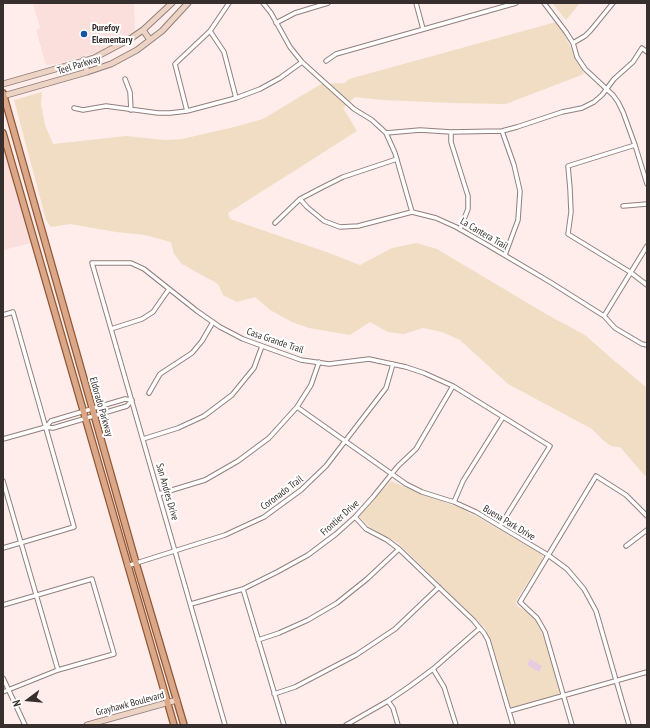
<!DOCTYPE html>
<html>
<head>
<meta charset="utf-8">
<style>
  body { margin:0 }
  #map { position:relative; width:650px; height:728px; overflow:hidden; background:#ffedeb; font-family:"PT Sans Narrow",sans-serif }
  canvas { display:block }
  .frame { position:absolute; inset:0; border:4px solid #362f2e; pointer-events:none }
  .north { position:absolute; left:8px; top:680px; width:40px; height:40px; -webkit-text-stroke:3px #fff; paint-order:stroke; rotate:254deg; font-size:11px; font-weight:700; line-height:16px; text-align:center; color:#362f2e }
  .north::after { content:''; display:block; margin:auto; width:14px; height:18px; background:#362f2e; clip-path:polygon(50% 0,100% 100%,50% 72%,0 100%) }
</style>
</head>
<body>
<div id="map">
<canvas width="650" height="728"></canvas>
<div class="frame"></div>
<div class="north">N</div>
</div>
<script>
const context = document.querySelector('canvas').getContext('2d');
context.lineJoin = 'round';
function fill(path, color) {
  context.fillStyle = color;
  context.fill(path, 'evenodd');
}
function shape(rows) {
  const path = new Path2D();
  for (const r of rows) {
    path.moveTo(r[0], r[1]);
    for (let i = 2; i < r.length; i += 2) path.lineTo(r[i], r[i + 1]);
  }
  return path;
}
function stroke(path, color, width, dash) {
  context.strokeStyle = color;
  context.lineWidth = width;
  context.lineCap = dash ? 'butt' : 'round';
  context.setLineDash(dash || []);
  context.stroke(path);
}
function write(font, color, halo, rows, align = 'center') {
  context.font = font + ' "PT Sans Narrow",sans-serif';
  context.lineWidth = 4;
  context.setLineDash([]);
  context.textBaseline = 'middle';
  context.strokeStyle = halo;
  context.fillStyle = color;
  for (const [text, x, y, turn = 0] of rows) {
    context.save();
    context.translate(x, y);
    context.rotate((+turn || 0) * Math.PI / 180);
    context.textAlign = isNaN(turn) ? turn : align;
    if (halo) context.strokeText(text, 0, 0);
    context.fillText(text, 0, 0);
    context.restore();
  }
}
const built = shape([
  [33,3,134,3,135,30,127,38,98,52,58,64,46,65,36,30,40,28],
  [3,146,31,243,3,250]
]);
const green = shape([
  [554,3,580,3,566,20,553,4],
  [556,22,563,32,584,74,506,104,453,103,382,100,355,97,343,108,357,131,228,213,230,219,329,253,360,265,392,248,416,243,437,249,546,314,585,335,611,358,647,388,647,476,644,475,620,447,611,446,604,441,592,429,508,384,460,340,442,332,423,328,404,334,388,332,370,322,350,335,309,328,292,322,270,310,255,297,237,302,223,295,218,284,182,264,174,254,171,242,145,235,116,232,70,224,51,227,46,220,14,100,42,92,41,104,45,125,53,144,126,136,165,140,182,139,234,127,263,119,321,84,345,83,349,79],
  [391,481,421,494,458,507,481,519,541,554,543,556,542,560,517,599,516,603,518,607,525,610,534,618,545,639,560,692,558,695,513,708,510,706,491,640,485,628,398,543,371,528,361,519,359,516,361,513]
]);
const water = shape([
  [530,659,542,666,539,672,527,665]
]);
const street = shape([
  [263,3,271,13,290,47,302,62,354,109,372,120,386,133,395,153,412,212],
  [416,3,423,29],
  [544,3,566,32,573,43,577,57,585,69,613,95,618,102,623,112,635,145,647,184],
  [276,23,295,13,328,3],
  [210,31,224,52,236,98],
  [573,43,585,36,591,30,613,3],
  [326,61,336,54,516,3],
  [125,79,130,92,131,110],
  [74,108,83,110,106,106,158,113,170,113,187,111,236,98,260,89,280,78,302,62],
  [187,111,175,64,210,31,229,3],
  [502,131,514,165,520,191,518,220,505,255],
  [451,132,451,142,468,196,468,209,460,229],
  [386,133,420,130,451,132,502,131,517,127,562,112,582,108,594,102,602,95,614,79,633,62,642,48,647,52],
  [635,145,568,166,570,189,571,212,568,234,630,272,647,285],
  [300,199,307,207,324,221,340,227,358,226,412,212,436,218,456,227,484,243,550,282,604,316,615,328,642,344,647,345],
  [623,206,647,204],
  [275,223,300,199,321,188,343,177,397,159],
  [3,315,13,312,74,527,3,548],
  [604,316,647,246],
  [111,329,142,319,153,312,169,289],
  [149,393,160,374,192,353,202,341,213,322],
  [297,407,406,484,422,492,454,502,476,512,548,555,567,569,584,589,596,611,629,725],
  [3,439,46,427,53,428,127,406,132,400,125,399,51,421,46,427],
  [143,439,178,428,204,416,232,395,254,368,262,346],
  [3,481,58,670],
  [159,494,205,480,238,461,269,438,297,407,311,385,319,362],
  [454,502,463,481,503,417],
  [355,517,366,529,387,540,399,549,473,620,484,633,488,640,513,725],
  [626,546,647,530],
  [127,566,225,535,264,517,301,490,326,466,386,388,393,364],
  [243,589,284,725],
  [191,604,243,589,277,572,308,555,336,534,355,517,373,497,398,466,416,449,453,386],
  [3,605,92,579,114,654,58,670,3,692],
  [258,640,279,633,308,620,337,603,367,579,399,549],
  [433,669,444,687,456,725],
  [3,678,25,725],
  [274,694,295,687,356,655,395,629,439,587],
  [388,701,393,708,398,725],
  [509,711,647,672],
  [225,725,92,263,131,263,144,269,197,311,220,327,243,339,301,360,329,364,369,359,406,367,424,373,453,386,550,446,500,526],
  [346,725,388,701,410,686,433,669,480,628],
  [572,725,545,632,537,618,520,602,596,476,626,495,647,516]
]);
const secondary = shape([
  [143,30,150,40],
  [84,60,87,72],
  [3,84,94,58,130,39,143,30,172,3],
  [3,96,87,72,111,64,137,50,162,31,188,3],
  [87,725,177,700]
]);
const primary = shape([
  [3,93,136,563,184,725],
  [3,133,174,725]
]);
const markers = [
  [84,34,4,"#1554a4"]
];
const poiNames = [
  ["Purefoy",92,28],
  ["Elementary",92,40]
];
const streetNames = [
  ["Teel Parkway",79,65,-17],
  ["La Cantera Trail",484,234,30],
  ["Casa Grande Trail",275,341,19],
  ["Eldorado Parkway",101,407,74],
  ["San Andres Drive",167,492,74],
  ["Coronado Trail",282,493,-37],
  ["Frontier Drive",340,518,-42],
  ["Buena Park Drive",509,523,31],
  ["Grayhawk Boulevard",130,704,-15]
];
fill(built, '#fadfdc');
fill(green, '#f0ddc4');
fill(water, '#e7cce1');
stroke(street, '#90807e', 5.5);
stroke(secondary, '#90807e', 7);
stroke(primary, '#915734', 8);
stroke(street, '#fff', 3.5);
stroke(secondary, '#edd3c3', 5);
stroke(primary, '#daa788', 5.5);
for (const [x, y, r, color] of markers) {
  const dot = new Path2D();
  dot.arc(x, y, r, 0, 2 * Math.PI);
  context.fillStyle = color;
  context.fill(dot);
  stroke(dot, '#fff', 1.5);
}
write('bold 10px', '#362f2e', '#fff', poiNames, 'left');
write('10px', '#362f2e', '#fff', streetNames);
</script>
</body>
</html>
